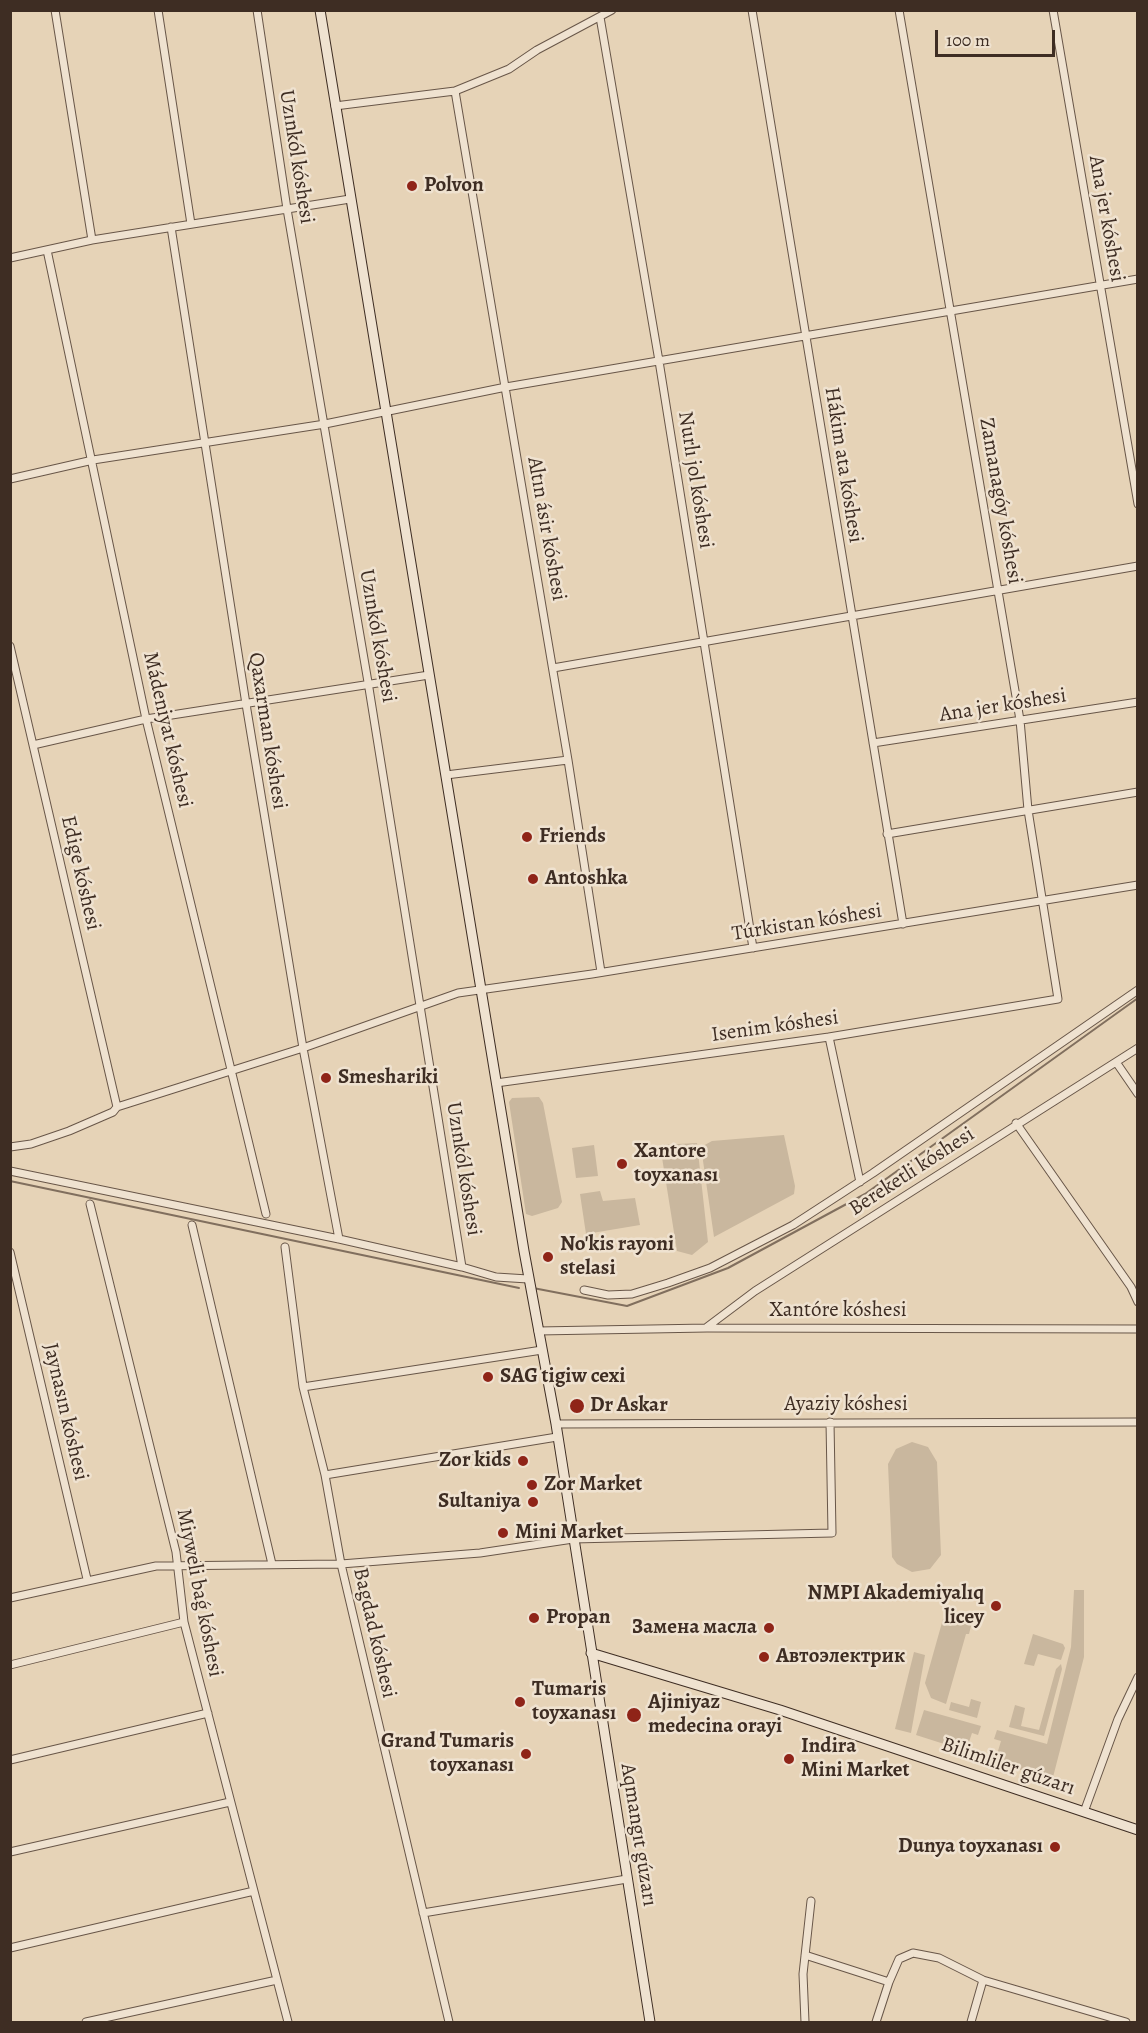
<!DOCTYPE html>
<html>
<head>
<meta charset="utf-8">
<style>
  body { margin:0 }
  #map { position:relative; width:1148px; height:2033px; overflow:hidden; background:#e6d3b7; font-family:Alegreya,serif }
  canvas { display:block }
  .frame { position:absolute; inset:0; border:12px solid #3e2d23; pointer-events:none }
  .scale { position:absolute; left:935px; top:30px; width:120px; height:27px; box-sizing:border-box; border:3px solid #3e2d23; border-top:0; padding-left:8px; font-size:18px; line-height:21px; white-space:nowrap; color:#3e2d23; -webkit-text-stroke:4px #efe2d0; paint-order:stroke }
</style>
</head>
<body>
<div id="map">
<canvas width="1148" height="2033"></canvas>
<div class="frame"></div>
<div class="scale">100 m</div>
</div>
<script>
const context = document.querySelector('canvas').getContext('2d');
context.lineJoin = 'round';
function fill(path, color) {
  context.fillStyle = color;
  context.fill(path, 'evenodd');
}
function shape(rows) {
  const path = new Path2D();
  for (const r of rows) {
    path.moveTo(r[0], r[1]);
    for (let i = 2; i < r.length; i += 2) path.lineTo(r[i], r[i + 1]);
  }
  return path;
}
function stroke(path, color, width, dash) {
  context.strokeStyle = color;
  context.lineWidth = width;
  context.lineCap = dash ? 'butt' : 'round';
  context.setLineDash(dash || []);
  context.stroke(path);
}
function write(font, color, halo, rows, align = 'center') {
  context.font = font + ' Alegreya,serif';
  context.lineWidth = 5;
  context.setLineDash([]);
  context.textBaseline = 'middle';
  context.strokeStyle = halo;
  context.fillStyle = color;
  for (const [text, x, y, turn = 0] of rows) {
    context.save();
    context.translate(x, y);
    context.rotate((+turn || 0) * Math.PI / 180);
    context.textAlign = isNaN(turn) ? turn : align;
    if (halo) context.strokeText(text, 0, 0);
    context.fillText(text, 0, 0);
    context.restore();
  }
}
const green = shape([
  [539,1097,543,1103,562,1202,558,1208,532,1216,526,1214,509,1102,512,1098],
  [784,1135,795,1186,794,1194,714,1237,701,1147,712,1141],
  [697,1143,708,1242,692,1255,677,1251,660,1145],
  [594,1145,598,1176,576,1178,572,1148],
  [600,1191,603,1201,635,1198,640,1225,586,1234,580,1194],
  [912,1442,928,1447,937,1462,941,1555,930,1569,912,1572,897,1564,892,1557,888,1464,896,1449],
  [1074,1590,1084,1590,1084,1657,1052,1781,995,1761,1001,1741,994,1739,997,1730,1047,1744,1071,1647],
  [946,1616,972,1622,969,1634,966,1634,946,1704,931,1698,925,1683,943,1619],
  [1033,1634,1063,1644,1065,1648,1061,1660,1038,1654,1034,1666,1024,1664],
  [914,1652,925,1655,911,1733,895,1729],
  [1061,1664,1062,1669,1044,1736,1009,1727,1015,1705,1025,1708,1021,1726,1039,1730,1056,1669],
  [971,1699,981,1702,977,1718,949,1710,951,1702,969,1707],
  [924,1710,981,1726,978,1735,972,1733,966,1751,916,1735]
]);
const stream = shape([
  [10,1181,519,1288],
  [533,1288,627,1306,728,1268,865,1194,1138,998]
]);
const street = shape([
  [55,10,92,240],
  [158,10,191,224],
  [257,10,287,209,368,682,462,1267],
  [752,10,903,924],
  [1053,10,1138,504],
  [600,17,659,361,753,948],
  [455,91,568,760,601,972],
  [335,106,455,91,509,69,537,50,612,10],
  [171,227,246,704,303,1048,339,1239],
  [47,250,146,719,266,1214],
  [10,258,92,240,350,199],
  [10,479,93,460,325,424,506,387,1138,279],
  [10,646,117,1107],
  [553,668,1138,566],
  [873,743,1138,702],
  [33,745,146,719,429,675],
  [446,775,568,760],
  [887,834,1138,792],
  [829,1037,860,1182],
  [1116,1062,1138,1094],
  [496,1083,829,1037,1058,999,1028,810,1020,720,899,10],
  [1016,1123,1131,1287,1138,1302],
  [10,1147,31,1144,69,1131,113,1112,117,1107,303,1048,458,993,592,974,1138,885],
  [10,1171,339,1239,462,1267,496,1277,528,1279],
  [90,1204,176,1552,184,1622,288,2022],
  [192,1225,272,1564],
  [285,1247,303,1387,325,1475,341,1564,449,2022],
  [10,1252,87,1579],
  [584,1290,608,1295,632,1294,668,1283,710,1268,793,1225,873,1173,1138,990],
  [707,1327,755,1291,1138,1048],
  [538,1331,707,1328,1138,1329],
  [303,1387,542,1350],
  [556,1424,1138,1422],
  [325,1475,557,1437],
  [10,1598,156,1566,341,1564,480,1553,573,1539,832,1533,830,1422],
  [10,1665,184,1622],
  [10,1760,208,1713],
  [1084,1812,1118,1719,1138,1677],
  [10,1852,230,1802],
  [423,1913,627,1879],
  [10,1948,254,1891],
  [805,1955,889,1982,899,1959,913,1953,939,1958,983,1980,1126,2022],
  [86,2022,277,1980],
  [805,2022,803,1974,811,1901],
  [876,2022,889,1982],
  [971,2022,983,1980]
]);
const secondary = shape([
  [320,10,524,1251,556,1424,650,2022],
  [591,1653,780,1710,1138,1830]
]);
const markers = [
  [412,186,6,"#8f2418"],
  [527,837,6,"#8f2418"],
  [533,879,6,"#8f2418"],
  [326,1078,6,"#8f2418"],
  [622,1164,6,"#8f2418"],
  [548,1257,6,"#8f2418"],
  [488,1377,6,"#8f2418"],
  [577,1406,8,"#8f2418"],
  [523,1461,6,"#8f2418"],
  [532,1485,6,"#8f2418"],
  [533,1502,6,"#8f2418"],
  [503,1533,6,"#8f2418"],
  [996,1606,6,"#8f2418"],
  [534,1618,6,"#8f2418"],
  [769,1628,6,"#8f2418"],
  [764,1657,6,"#8f2418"],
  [520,1702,6,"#8f2418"],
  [634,1715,8,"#8f2418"],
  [526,1754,6,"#8f2418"],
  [789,1759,6,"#8f2418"],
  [1055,1847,6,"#8f2418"]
];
const streetNames = [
  ["Uzınkól kóshesi",296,157,81],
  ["Ana jer kóshesi",1106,219,80],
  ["Hákim ata kóshesi",843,465,81],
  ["Nurlı jol kóshesi",695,480,81],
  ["Zamanagóy kóshesi",1000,501,80],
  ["Altın ásir kóshesi",546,529,80],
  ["Uzınkól kóshesi",377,636,80],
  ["Ana jer kóshesi",1003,706,-9],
  ["Mádeniyat kóshesi",167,730,77],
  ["Qaxarman kóshesi",267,731,81],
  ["Edige kóshesi",80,873,77],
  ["Túrkistan kóshesi",807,923,-9],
  ["Isenim kóshesi",775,1027,-8],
  ["Uzınkól kóshesi",463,1169,81],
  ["Bereketli kóshesi",912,1172,-33],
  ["Xantóre kóshesi",838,1311],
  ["Ayaziy kóshesi",846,1405],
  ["Jaynasın kóshesi",65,1412,77],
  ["Miyweli baǵ kóshesi",199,1593,79],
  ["Bagdad kóshesi",374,1633,77],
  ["Bilimliler gúzarı",1008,1767,19],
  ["Aqmangıt gúzarı",638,1835,81]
];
const poiNames = [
  ["Polvon",424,186],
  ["Friends",539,837],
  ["Antoshka",545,879],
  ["Smeshariki",338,1078],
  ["Xantore",634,1152],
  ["toyxanası",634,1176],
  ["No'kis rayoni",560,1245],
  ["stelasi",560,1269],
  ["SAG tigiw cexi",500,1377],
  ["Dr Askar",590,1406],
  ["Zor kids",511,1461,"right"],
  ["Zor Market",544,1485],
  ["Sultaniya",521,1502,"right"],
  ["Mini Market",515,1533],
  ["NMPI Akademiyalıq",984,1594,"right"],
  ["licey",984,1618,"right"],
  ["Propan",546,1618],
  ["Замена масла",757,1628,"right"],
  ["Автоэлектрик",776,1657],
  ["Tumaris",532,1690],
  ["toyxanası",532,1714],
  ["Ajiniyaz",648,1703],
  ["medecina orayi",648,1727],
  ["Grand Tumaris",514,1742,"right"],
  ["toyxanası",514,1766,"right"],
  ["Indira",801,1747],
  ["Mini Market",801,1771],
  ["Dunya toyxanası",1043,1847,"right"]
];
fill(green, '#c9b79e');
stroke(stream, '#816f5e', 2);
stroke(street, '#685648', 9);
stroke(secondary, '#3e2d23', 11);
stroke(street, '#efe2d0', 7);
stroke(secondary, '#efe2d0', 9);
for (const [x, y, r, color] of markers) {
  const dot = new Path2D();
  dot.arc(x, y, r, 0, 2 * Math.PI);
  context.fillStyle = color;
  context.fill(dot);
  stroke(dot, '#efe2d0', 2);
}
write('21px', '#3e2d23', '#efe2d0', streetNames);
write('bold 21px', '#3e2d23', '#efe2d0', poiNames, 'left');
</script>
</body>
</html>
